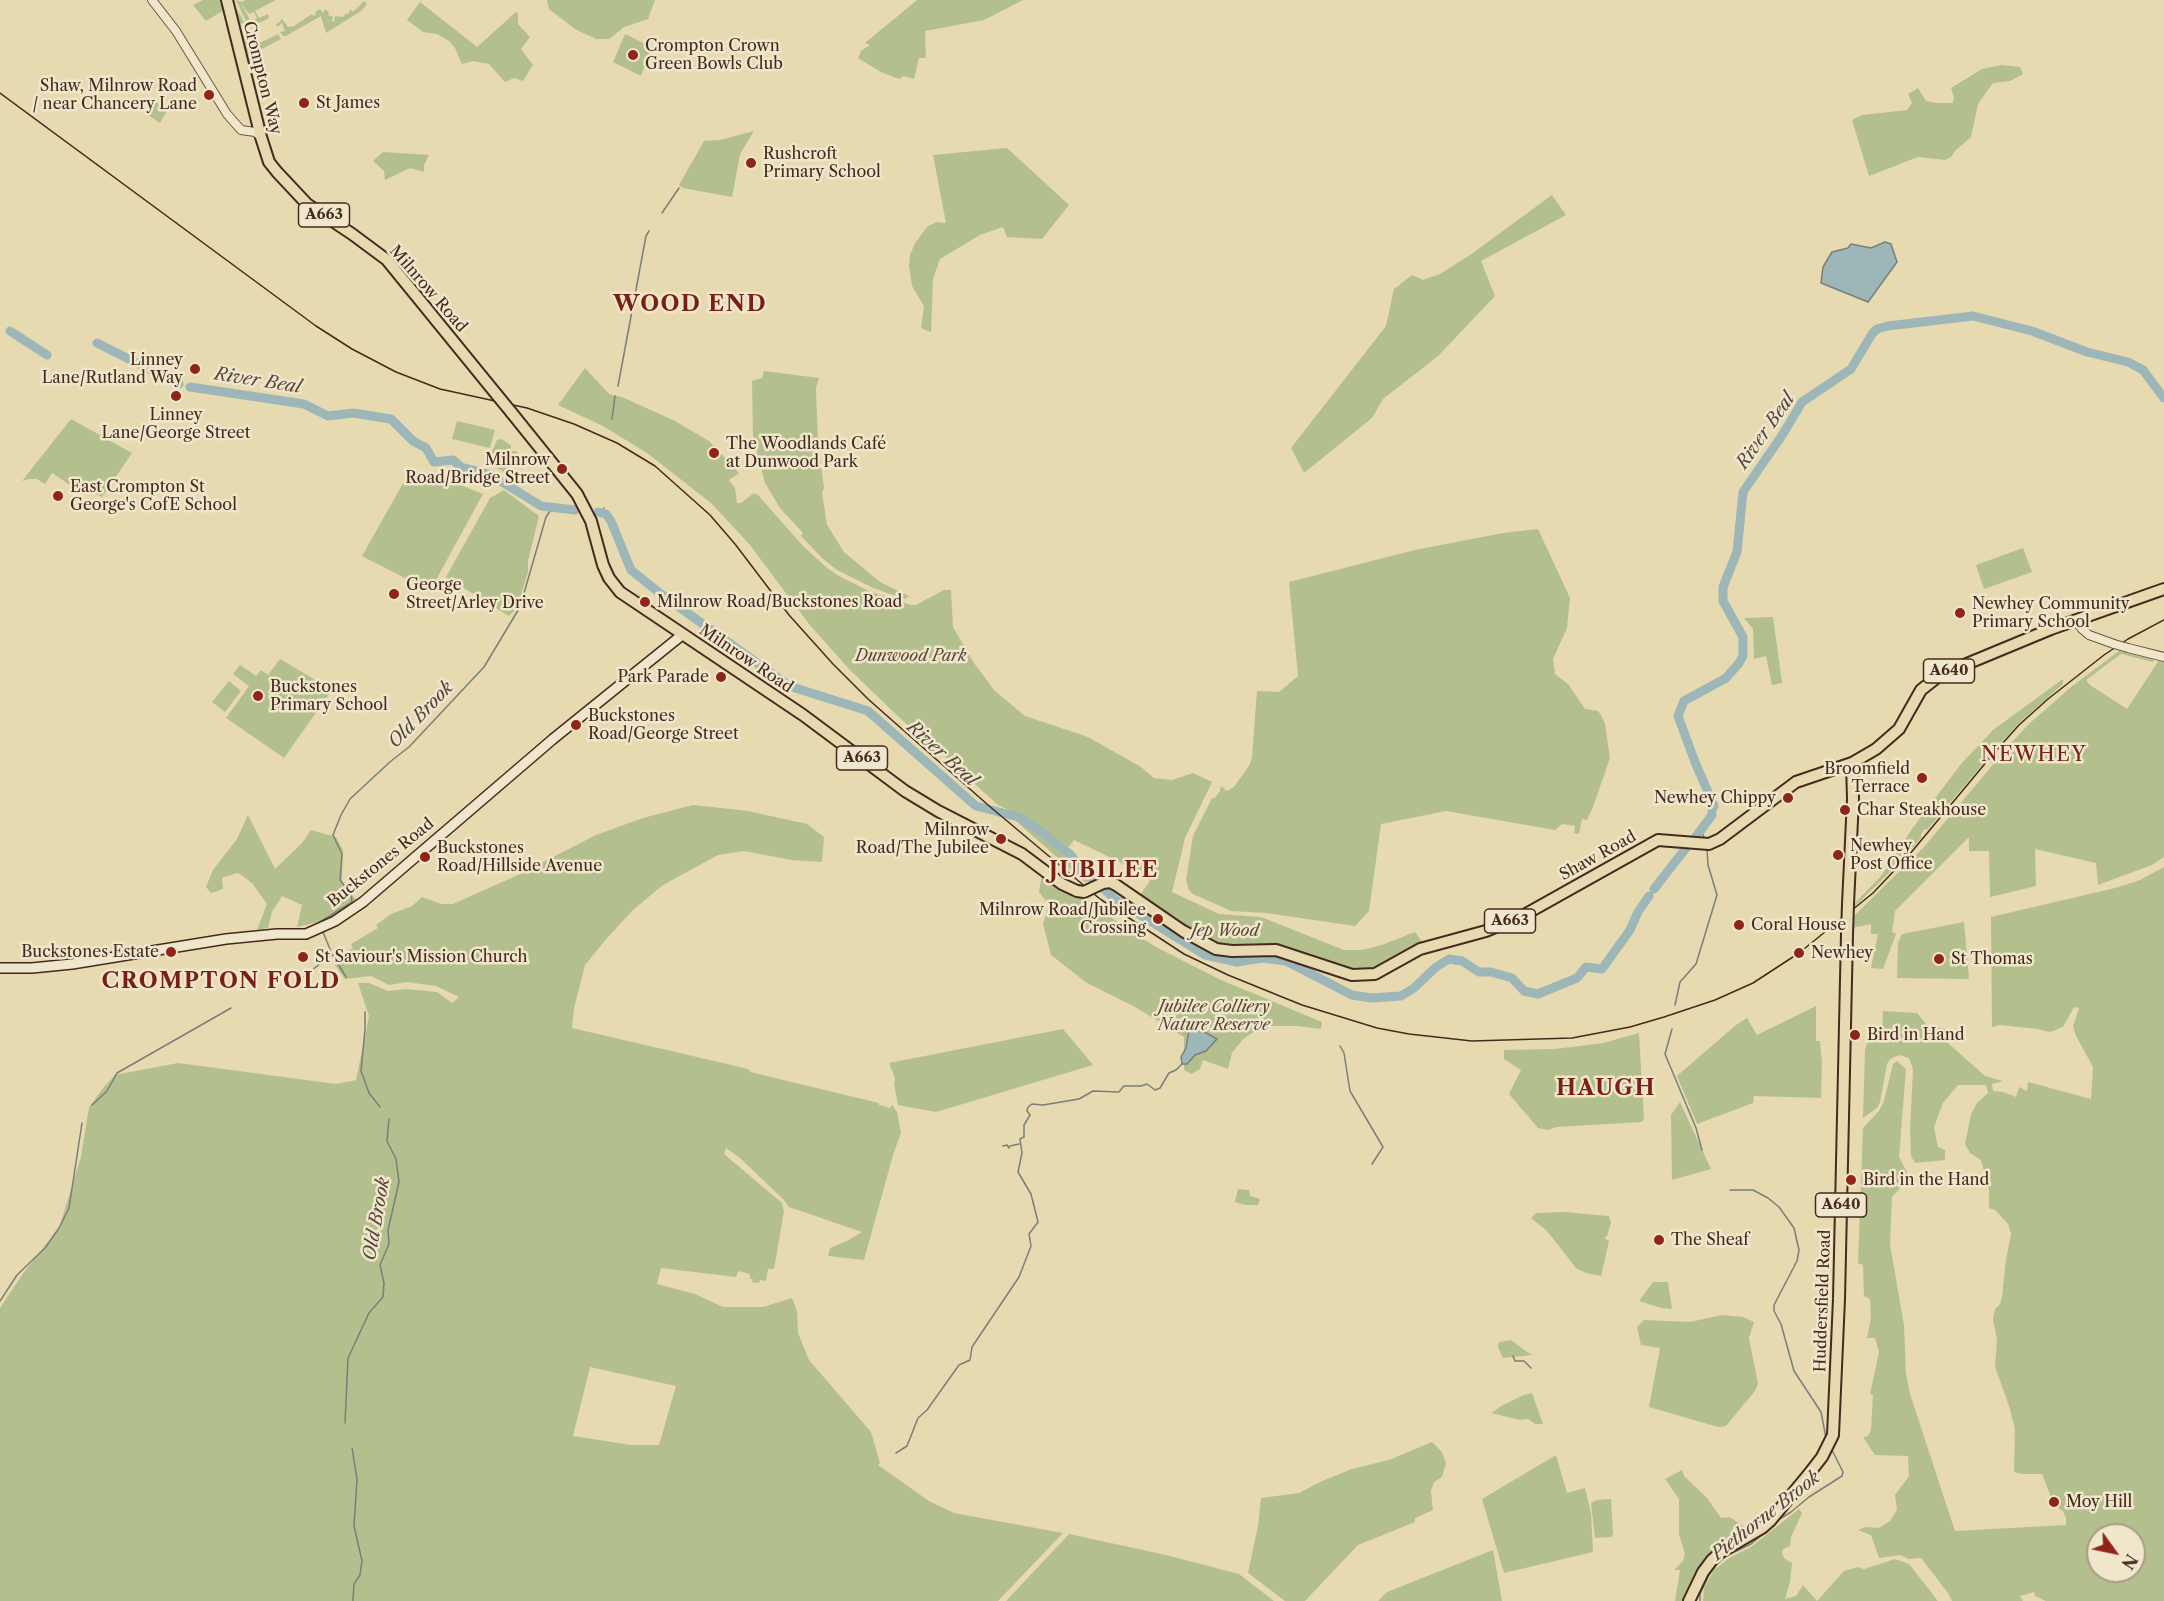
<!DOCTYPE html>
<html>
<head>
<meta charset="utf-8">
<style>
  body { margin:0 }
  #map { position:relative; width:2164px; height:1601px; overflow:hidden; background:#e7d9b0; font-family:"Libre Caslon Text",serif }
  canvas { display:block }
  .north { position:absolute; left:2086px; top:1523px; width:60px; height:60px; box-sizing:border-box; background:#efe6cc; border:2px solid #ab9b86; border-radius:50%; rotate:123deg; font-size:16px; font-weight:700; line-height:24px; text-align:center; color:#462a1d }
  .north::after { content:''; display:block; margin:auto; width:21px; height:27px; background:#8f2418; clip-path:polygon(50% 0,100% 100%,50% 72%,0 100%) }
</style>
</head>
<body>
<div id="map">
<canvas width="2164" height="1601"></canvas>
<div class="north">N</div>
</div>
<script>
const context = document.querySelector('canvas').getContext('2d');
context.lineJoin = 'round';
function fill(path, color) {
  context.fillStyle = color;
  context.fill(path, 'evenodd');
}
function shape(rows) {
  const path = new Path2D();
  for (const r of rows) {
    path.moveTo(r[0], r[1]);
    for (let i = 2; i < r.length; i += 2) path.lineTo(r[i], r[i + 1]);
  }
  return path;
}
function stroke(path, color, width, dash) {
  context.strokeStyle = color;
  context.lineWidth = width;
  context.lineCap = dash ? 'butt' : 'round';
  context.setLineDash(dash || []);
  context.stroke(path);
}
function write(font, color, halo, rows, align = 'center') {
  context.font = font + ' "Libre Caslon Text",serif';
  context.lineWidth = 5;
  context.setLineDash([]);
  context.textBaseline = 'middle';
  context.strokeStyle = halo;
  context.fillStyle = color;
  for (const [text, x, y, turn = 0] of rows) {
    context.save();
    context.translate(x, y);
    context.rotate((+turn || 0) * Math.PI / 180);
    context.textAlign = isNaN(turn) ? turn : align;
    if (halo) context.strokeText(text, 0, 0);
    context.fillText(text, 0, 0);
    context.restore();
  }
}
const green = shape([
  [203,0,224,0,224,10,206,21,193,5],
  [232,0,244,22,240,25,245,40,249,40,249,43,262,42,278,34,281,39,248,56,250,60,248,62],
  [236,0,242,2,245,0,276,0,255,11,259,18,268,14,269,18,255,25,253,21,257,18,254,12,249,14,241,3,250,20,247,23],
  [547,0,655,0,648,19,624,27,609,39,596,39,575,29,549,9],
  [917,0,1023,0,984,20,925,31,926,58,919,58,914,79,904,76,899,79,881,72,858,58,861,51,870,45,865,43],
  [364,1,367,4,361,11,326,33,321,16,286,36,283,36,280,32,285,31,282,23,277,27,276,25,282,19,288,27,294,26,312,14,313,16,316,14,315,12,320,9,323,13,325,9,329,12,328,15,333,17,332,21,334,22,335,16,343,17,347,13,348,14,351,9,352,12,355,10],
  [420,2,477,47,516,12,518,14,518,24,530,37,521,49,533,65,523,81,514,78,505,82,489,64,473,61,462,64,455,48,449,41,437,34,423,32,407,20],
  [625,34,652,47,641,76,613,62],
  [2001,65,2020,67,2023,74,2010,81,1993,83,1978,104,1971,137,1956,150,1951,157,1945,160,1918,157,1869,176,1852,120,1862,115,1907,110,1912,103,1908,94,1918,88,1926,101,1936,103,1953,103,1954,97,1951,88,1982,69],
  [153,100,168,109,160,123,144,112],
  [754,131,740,154,732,197,683,188,679,185,704,141,720,140],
  [1007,148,1069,205,1042,239,1007,237,1003,227,980,235,940,259,933,279,931,332,921,328,924,306,912,286,909,266,910,255,915,243,928,226,937,222,946,223,933,155],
  [383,152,429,155,424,165,424,172,410,168,385,180,384,171,373,161],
  [1552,195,1566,215,1481,261,1495,296,1438,356,1383,399,1372,418,1304,473,1291,448,1386,326,1394,289,1412,275,1423,280,1440,274,1470,255],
  [585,368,609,394,622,397,675,421,709,441,739,473,729,480,735,488,737,503,741,503,754,493,758,495,803,546,827,568,839,576,871,592,911,605,916,605,944,590,951,590,953,627,974,663,995,691,1025,716,1088,737,1141,767,1154,778,1172,780,1193,773,1212,782,1185,838,1172,892,1219,914,1261,917,1344,950,1362,950,1382,945,1415,932,1423,943,1379,967,1367,970,1349,969,1282,947,1220,948,1140,895,1150,881,1128,866,1074,840,1067,849,1032,821,998,805,931,744,903,721,849,669,809,624,750,545,711,503,647,453,603,426,558,405],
  [764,371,819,378,816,388,818,444,824,488,822,493,827,525,844,552,880,582,909,596,905,599,873,588,837,570,823,559,801,536,803,533,780,508,765,483,753,438,752,381,762,378],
  [71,419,132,453,102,497,94,493,96,489,79,478,73,487,52,473,45,484,37,479,29,479,22,481],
  [457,421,495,430,490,448,452,439],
  [502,439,511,446,511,451,516,451,521,459,513,463,516,470,507,474,497,468,489,458,497,440],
  [410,471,445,479,483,494,430,591,362,556],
  [504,490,539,516,528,561,528,572,517,608,509,616,446,577,490,498],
  [1538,529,1570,598,1567,628,1553,659,1555,674,1568,684,1585,709,1598,711,1601,715,1605,724,1610,758,1593,807,1587,820,1582,819,1579,834,1574,833,1575,826,1562,824,1555,830,1446,811,1381,824,1369,911,1355,926,1266,913,1231,911,1193,894,1189,890,1186,880,1193,836,1212,798,1215,798,1220,791,1221,786,1227,791,1234,787,1250,764,1252,757,1257,691,1279,692,1298,676,1289,582,1415,550,1503,533],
  [2023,548,2032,572,1984,589,1976,565],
  [1773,617,1782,683,1772,685,1766,656,1754,659,1753,629,1744,618],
  [2119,651,2154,659,2153,662,2121,654,2086,680,2090,685,2127,709,2159,660,2164,661,2164,857,2152,865,2098,885,2096,863,2035,849,2036,886,1990,897,1989,851,1969,851,1969,837,1895,911,1892,932,1896,934,1883,969,1871,968,1878,934,1871,934,1871,924,1852,928,1854,916,1923,848,2011,743,2029,724,2071,687],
  [280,659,332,690,284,758,226,718,249,686,233,674,240,665,256,676,261,670,268,675],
  [2063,679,2063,684,2018,724,1998,746,1927,830,1925,829,1921,834,1921,838,1900,862,1855,906,1855,903,1882,875,1912,829,1961,764,1993,730],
  [229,681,241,691,225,712,212,702],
  [693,805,748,811,807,824,824,837,822,862,792,860,744,851,718,855,663,885,633,910,608,937,585,965,574,1008,572,1028,740,1067,750,1070,750,1072,879,1103,879,1105,890,1108,892,1105,897,1112,901,1133,893,1155,864,1260,828,1256,830,1248,849,1240,862,1232,789,1207,783,1199,740,1158,726,1148,724,1154,782,1203,784,1211,774,1269,768,1269,766,1281,760,1280,759,1283,752,1282,753,1279,750,1279,750,1274,738,1271,736,1277,661,1268,657,1284,695,1294,723,1307,763,1307,792,1298,797,1311,798,1333,809,1360,871,1432,880,1463,878,1465,929,1501,954,1513,1063,1533,998,1601,0,1601,0,1308,24,1272,59,1228,81,1157,89,1107,104,1087,115,1075,178,1063,336,1084,356,1080,369,1016,358,983,369,983,388,991,406,989,437,992,452,1003,459,997,436,986,407,982,389,985,371,976,345,979,332,961,353,948,351,944,378,928,376,925,391,914,412,906,422,897,441,904,453,904,518,875,596,835,643,818],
  [590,1367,676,1386,659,1445,631,1445,573,1436],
  [248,815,275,869,302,843,311,830,336,837,343,850,342,881,356,900,341,912,322,921,297,927,302,905,282,896,272,912,268,928,257,930,267,904,252,883,240,874,237,873,222,878,223,889,211,893,206,887,213,870,237,839],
  [1016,821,1031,826,1069,857,1075,868,1089,881,1085,882],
  [2164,867,2164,1601,2046,1601,2035,1596,2034,1592,2020,1596,2023,1601,1952,1601,1948,1593,1921,1558,1909,1559,1900,1555,1879,1558,1871,1535,1858,1530,1866,1527,1879,1528,1890,1521,1897,1510,1895,1495,1909,1476,1908,1456,1875,1455,1863,1437,1868,1436,1871,1430,1873,1395,1870,1394,1879,1352,1875,1338,1867,1338,1871,1317,1870,1299,1864,1296,1863,1265,1858,1263,1863,1128,1879,1111,1884,1101,1893,1064,1897,1061,1906,1069,1899,1157,1907,1172,1903,1185,1892,1197,1890,1245,1904,1325,1906,1373,1910,1394,1955,1531,2066,1525,2066,1518,2063,1511,2054,1505,2042,1474,2021,1474,2014,1472,2015,1429,2009,1406,1995,1367,1997,1340,1993,1319,1995,1309,2000,1304,2002,1297,2006,1259,2011,1234,2008,1224,1995,1210,1989,1208,1989,1190,1981,1160,1970,1153,1965,1144,1971,1114,1977,1103,1988,1093,1986,1085,1958,1085,1943,1103,1934,1127,1938,1147,1945,1150,1945,1160,1915,1163,1911,1156,1910,1130,1913,1069,1909,1058,1899,1055,1890,1059,1887,1064,1880,1102,1877,1108,1863,1118,1865,1050,1871,1032,1882,1031,1883,1011,1917,1013,1927,1025,1946,1029,1948,1043,1985,1076,2003,1081,1992,1084,1993,1091,2003,1092,2016,1097,2019,1087,2027,1091,2028,1082,2091,1099,2093,1067,2076,1036,2073,1026,2079,1008,2074,1007,2063,1027,2050,1032,2038,1029,2000,1025,1992,1027,1991,917,2115,888,2140,880],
  [2098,1535,2134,1535,2134,1571,2098,1571],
  [1042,874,1075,896,1085,897,1124,927,1156,947,1221,980,1322,1022,1321,1029,1298,1026,1270,1026,1255,1031,1243,1039,1232,1053,1228,1069,1203,1060,1200,1069,1191,1074,1184,1070,1184,1037,1137,1008,1087,983,1051,955,1043,924,1049,905,1039,892],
  [1964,922,1969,979,1897,978,1898,943,1902,934],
  [1816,1006,1816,1041,1820,1041,1822,1063,1821,1098,1754,1096,1753,1103,1697,1124,1677,1076,1736,1025,1747,1018,1757,1035],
  [1063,1029,1093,1065,936,1112,898,1105,894,1084,895,1078,889,1063],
  [1639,1033,1644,1120,1641,1122,1557,1127,1548,1130,1538,1128,1509,1094,1521,1070,1504,1059,1504,1050,1555,1049,1603,1043],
  [1680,1102,1711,1169,1672,1180,1671,1115],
  [1238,1189,1249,1190,1250,1196,1260,1199,1258,1205,1245,1205,1235,1202],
  [1563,1212,1609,1216,1611,1223,1607,1236,1604,1238,1609,1241,1601,1276,1586,1273,1576,1268,1547,1231,1531,1218,1536,1213],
  [1653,1282,1668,1282,1672,1309,1661,1308,1639,1301],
  [1722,1315,1743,1317,1754,1322,1749,1338,1758,1384,1755,1391,1726,1426,1718,1427,1649,1407,1660,1348,1641,1345,1637,1327,1644,1320,1690,1322],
  [1511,1340,1524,1350,1532,1355,1503,1358,1498,1347,1499,1342],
  [1532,1393,1543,1424,1535,1424,1528,1419,1520,1420,1491,1413,1503,1405,1524,1395],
  [1432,1442,1442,1452,1446,1463,1442,1477,1434,1482,1431,1491,1433,1510,1415,1518,1415,1522,1358,1545,1305,1601,1285,1601,1248,1573,1258,1526,1261,1498,1299,1493,1322,1481,1352,1469,1389,1460],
  [1556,1455,1567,1493,1585,1488,1591,1513,1593,1552,1504,1573,1482,1499],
  [1682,1470,1684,1476,1707,1498,1721,1518,1730,1517,1743,1526,1752,1528,1755,1525,1757,1527,1727,1544,1686,1601,1675,1601,1680,1570,1674,1570,1683,1561,1685,1554,1679,1534,1679,1499,1665,1479],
  [1611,1499,1613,1534,1611,1537,1595,1538,1591,1503,1597,1500],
  [1799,1509,1802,1513,1791,1537,1790,1546,1783,1549,1782,1554,1785,1559,1792,1563,1790,1582,1785,1599,1796,1596,1803,1585,1817,1601,1844,1571,1858,1567,1864,1569,1895,1559,1909,1564,1938,1601,1703,1601,1704,1588,1714,1570,1729,1558,1751,1547],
  [1069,1534,1166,1555,1239,1574,1274,1601,1006,1601],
  [1493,1550,1502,1601,1378,1601,1387,1592]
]);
const water = shape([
  [1885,242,1891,244,1897,262,1868,302,1821,283,1823,267,1832,252,1848,248,1851,244,1871,248,1885,242],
  [1190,1024,1217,1039,1206,1051,1195,1055,1187,1064,1182,1064,1181,1057,1186,1048,1190,1024]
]);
const stream = shape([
  [662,213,679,188],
  [618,386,646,236,649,231],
  [612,419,615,396],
  [602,513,604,508],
  [1701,828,1704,838],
  [320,922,352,902,351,894,340,880,342,854,333,835,341,815,350,799,391,761,409,747,484,667,520,607,546,517,550,511,560,507],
  [323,932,332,954,346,977],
  [302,978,331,955],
  [1675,1005,1680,982,1696,964,1717,895,1708,865,1707,849],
  [365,1012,365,1029,361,1071,369,1093,380,1107],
  [1672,1029,1665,1054,1696,1128,1702,1150],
  [1340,1046,1344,1053,1350,1091,1383,1147,1372,1164],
  [92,1105,107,1091,117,1073,231,1008],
  [1003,1146,1007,1145,1009,1148,1010,1146,1019,1144],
  [1730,1190,1753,1190,1768,1198,1779,1207,1794,1228,1799,1250,1797,1261,1774,1305,1774,1311,1781,1324,1794,1371,1821,1412,1826,1438],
  [0,1301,17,1275,45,1248,59,1228,69,1208,82,1123],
  [1513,1356,1515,1361,1524,1361,1531,1368],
  [345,1423,348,1358,369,1313,383,1297,384,1283,380,1265,389,1244,388,1230,399,1182,396,1159,387,1141,389,1119],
  [352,1448,357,1479,354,1526,362,1561,360,1575,354,1584,353,1601],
  [896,1453,907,1446,918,1418,927,1410,959,1365,970,1360,972,1347,1019,1277,1031,1246,1029,1234,1038,1222,1031,1194,1018,1172,1022,1153,1020,1139,1024,1137,1024,1125,1030,1115,1027,1111,1028,1107,1032,1104,1043,1105,1079,1099,1093,1091,1119,1092,1124,1086,1141,1086,1147,1084,1155,1090,1160,1088,1169,1073,1176,1070,1182,1064],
  [1778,1520,1791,1512,1809,1497,1842,1476,1843,1472,1832,1450],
  [1700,1601,1700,1594,1709,1575,1717,1564,1726,1556,1751,1544,1764,1533]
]);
const river = shape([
  [10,331,47,355],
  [97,343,179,384],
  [190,387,304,404,328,416,353,413,391,419,413,441,426,448,434,462,453,460,461,467,491,475,541,506,575,510],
  [598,512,606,514,611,521,631,570,661,594,789,686,868,711,976,806,1018,817,1035,827,1071,855,1079,867,1116,900,1205,955,1237,962,1262,958,1286,961,1352,995,1371,998,1401,996,1414,988,1436,967,1449,959,1462,961,1479,972,1491,972,1512,978,1524,991,1538,994,1577,978,1586,967,1602,969,1630,930,1638,912,1649,896],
  [1695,838,1712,815,1712,809,1714,806,1695,762,1678,716,1684,701,1726,678,1739,663,1743,656,1743,637,1723,601,1723,587,1737,552,1743,492,1783,434,1802,402,1851,369,1872,334,1877,329,1888,326,1973,316,2032,331,2087,352,2128,362,2143,370,2164,398],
  [1654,889,1686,848]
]);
const tertiary = shape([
  [152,0,176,31,227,114,241,130,255,132,261,137],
  [2076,621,2082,629,2089,635,2114,644],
  [2128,648,2164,657]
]);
const secondary = shape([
  [0,968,32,968,72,964,226,939,277,934,306,934,335,921,363,902,553,739,682,635]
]);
const primary = shape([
  [227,0,261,137,269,162,277,172,307,204,352,234,387,260,497,395],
  [511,412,577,494,591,521,603,565,609,578,620,592,803,715,905,791,938,811,1022,854,1062,884,1077,891],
  [1103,883,1110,882,1116,885,1183,931,1216,949,1232,951,1276,950,1352,975,1375,974,1420,949,1486,931,1524,915,1658,840,1709,844,1720,839,1796,782,1852,763,1876,749,1899,729,1921,690,1940,675,2051,629,2164,589],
  [1848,904,1853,799,1852,763],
  [1689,1601,1703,1572,1712,1560,1721,1552,1762,1528,1770,1521,1808,1475,1822,1457,1833,1435,1839,1299,1847,934]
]);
const tram = shape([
  [0,93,316,326,352,349,396,372,440,389,527,408,574,424,617,443,655,466,710,515,735,544,789,615,833,664,868,699,988,805,1100,899,1184,954,1228,975,1302,1005,1377,1028,1409,1034,1472,1041,1572,1038,1630,1027,1664,1017,1715,1000,1753,983,1799,953,1873,893,1909,855,1993,754,2019,725,2048,699,2104,655,2128,639,2164,620]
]);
const tertiaryBridge = shape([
  [2114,644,2128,648]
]);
const primaryBridge = shape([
  [497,395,511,412],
  [1077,891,1084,892,1103,883],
  [1847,934,1848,904]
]);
const markers = [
  [633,55,6,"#8f2418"],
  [209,95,6,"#8f2418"],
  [304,103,6,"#8f2418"],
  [751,163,6,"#8f2418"],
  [195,369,6,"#8f2418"],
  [176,396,6,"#8f2418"],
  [714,453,6,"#8f2418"],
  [562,469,6,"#8f2418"],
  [58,496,6,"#8f2418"],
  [394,594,6,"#8f2418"],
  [645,602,6,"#8f2418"],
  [1960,613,6,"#8f2418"],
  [721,677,6,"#8f2418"],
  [258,696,6,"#8f2418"],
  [576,725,6,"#8f2418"],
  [1922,778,6,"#8f2418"],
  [1788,798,6,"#8f2418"],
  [1845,810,6,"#8f2418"],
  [1001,839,6,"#8f2418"],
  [1838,855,6,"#8f2418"],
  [425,857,6,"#8f2418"],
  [1158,919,6,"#8f2418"],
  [1739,925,6,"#8f2418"],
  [171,952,6,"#8f2418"],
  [1799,953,6,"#8f2418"],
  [303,957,6,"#8f2418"],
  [1939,959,6,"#8f2418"],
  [1855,1035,6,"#8f2418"],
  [1851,1180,6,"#8f2418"],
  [1659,1240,6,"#8f2418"],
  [2054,1502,6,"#8f2418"]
];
const shields = [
  [324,215,51],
  [1949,671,51],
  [862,758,51],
  [1510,921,51],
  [1841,1205,51]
];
const shieldNames = [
  ["A663",324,215],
  ["A640",1949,671],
  ["A663",862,758],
  ["A663",1510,921],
  ["A640",1841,1205]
];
const poiNames = [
  ["Crompton Crown",645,46],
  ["Green Bowls Club",645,64],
  ["Shaw, Milnrow Road",197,86,"right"],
  ["/ near Chancery Lane",197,104,"right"],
  ["St James",316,103],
  ["Rushcroft",763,154],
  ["Primary School",763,172],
  ["Linney",183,360,"right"],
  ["Lane/Rutland Way",183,378,"right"],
  ["Linney",176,415,"center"],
  ["Lane/George Street",176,433,"center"],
  ["The Woodlands Café",726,444],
  ["at Dunwood Park",726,462],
  ["Milnrow",550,460,"right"],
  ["Road/Bridge Street",550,478,"right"],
  ["East Crompton St",70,487],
  ["George's CofE School",70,505],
  ["George",406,585],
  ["Street/Arley Drive",406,603],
  ["Milnrow Road/Buckstones Road",657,602],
  ["Newhey Community",1972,604],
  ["Primary School",1972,622],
  ["Park Parade",709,677,"right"],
  ["Buckstones",270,687],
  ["Primary School",270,705],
  ["Buckstones",588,716],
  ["Road/George Street",588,734],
  ["Broomfield",1910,769,"right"],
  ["Terrace",1910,787,"right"],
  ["Newhey Chippy",1776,798,"right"],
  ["Char Steakhouse",1857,810],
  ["Milnrow",989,830,"right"],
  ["Road/The Jubilee",989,848,"right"],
  ["Newhey",1850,846],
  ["Post Office",1850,864],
  ["Buckstones",437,848],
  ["Road/Hillside Avenue",437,866],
  ["Milnrow Road/Jubilee",1146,910,"right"],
  ["Crossing",1146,928,"right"],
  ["Coral House",1751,925],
  ["Buckstones Estate",159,952,"right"],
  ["Newhey",1811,953],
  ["St Saviour's Mission Church",315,957],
  ["St Thomas",1951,959],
  ["Bird in Hand",1867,1035],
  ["Bird in the Hand",1863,1180],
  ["The Sheaf",1671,1240],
  ["Moy Hill",2066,1502]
];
const streetNames = [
  ["Crompton Way",262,78,76],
  ["Milnrow Road",428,289,49],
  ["Milnrow Road",746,659,34],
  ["Shaw Road",1598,856,-29],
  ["Buckstones Road",381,863,-39],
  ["Huddersfield Road",1823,1301,-88]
];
const parkNames = [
  ["Dunwood Park",911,656],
  ["Jep Wood",1225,931],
  ["Jubilee Colliery",1214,1007],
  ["Nature Reserve",1214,1025]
];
const waterNames = [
  ["River Beal",258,381,9],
  ["River Beal",1766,431,-55],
  ["Old Brook",421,715,-46],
  ["River Beal",942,754,42],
  ["Old Brook",377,1219,-80],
  ["Piethorne Brook",1766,1516,-38]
];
const quarterNames = [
  ["NEWHEY",2034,755]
];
const districtNames = [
  ["WOOD END",690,305],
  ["JUBILEE",1104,871],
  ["CROMPTON FOLD",221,982],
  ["HAUGH",1606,1089]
];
fill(green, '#b3c08d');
fill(water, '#9db7b8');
stroke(water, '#7a7f7a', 1.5);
stroke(stream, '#7a7f7a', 1.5);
stroke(river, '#9db7b8', 9);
stroke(tertiary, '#6e5642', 10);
stroke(secondary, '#462a1d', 12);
stroke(primary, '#462a1d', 14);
stroke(tertiary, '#efe6cc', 8);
stroke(secondary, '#efe6cc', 9);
stroke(primary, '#e7d9b0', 10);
stroke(tram, '#462a1d', 1.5);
stroke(tertiaryBridge, '#6e5642', 10, []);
stroke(primaryBridge, '#462a1d', 14, []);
stroke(tertiaryBridge, '#efe6cc', 8);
stroke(primaryBridge, '#e7d9b0', 10);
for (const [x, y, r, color] of markers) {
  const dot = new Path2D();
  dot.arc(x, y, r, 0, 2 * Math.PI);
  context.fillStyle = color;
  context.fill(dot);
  stroke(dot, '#efe6cc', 2);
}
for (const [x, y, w] of shields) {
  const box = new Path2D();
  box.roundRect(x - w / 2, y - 12, w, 24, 4.5);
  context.fillStyle = '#efe6cc';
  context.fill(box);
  stroke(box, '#462a1d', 1.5);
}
write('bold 15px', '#462a1d', null, shieldNames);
write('16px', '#462a1d', '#efe6cc', poiNames, 'left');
write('16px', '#462a1d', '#efe6cc', streetNames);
write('italic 16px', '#5c4833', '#efe6cc', parkNames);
write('italic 18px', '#57463c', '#efe6cc', waterNames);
context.letterSpacing = '1.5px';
write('20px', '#7a1f14', '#efe6cc', quarterNames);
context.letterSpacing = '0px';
context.letterSpacing = '1.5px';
write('bold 22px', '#7a1f14', '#efe6cc', districtNames);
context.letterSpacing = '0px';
</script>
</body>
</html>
